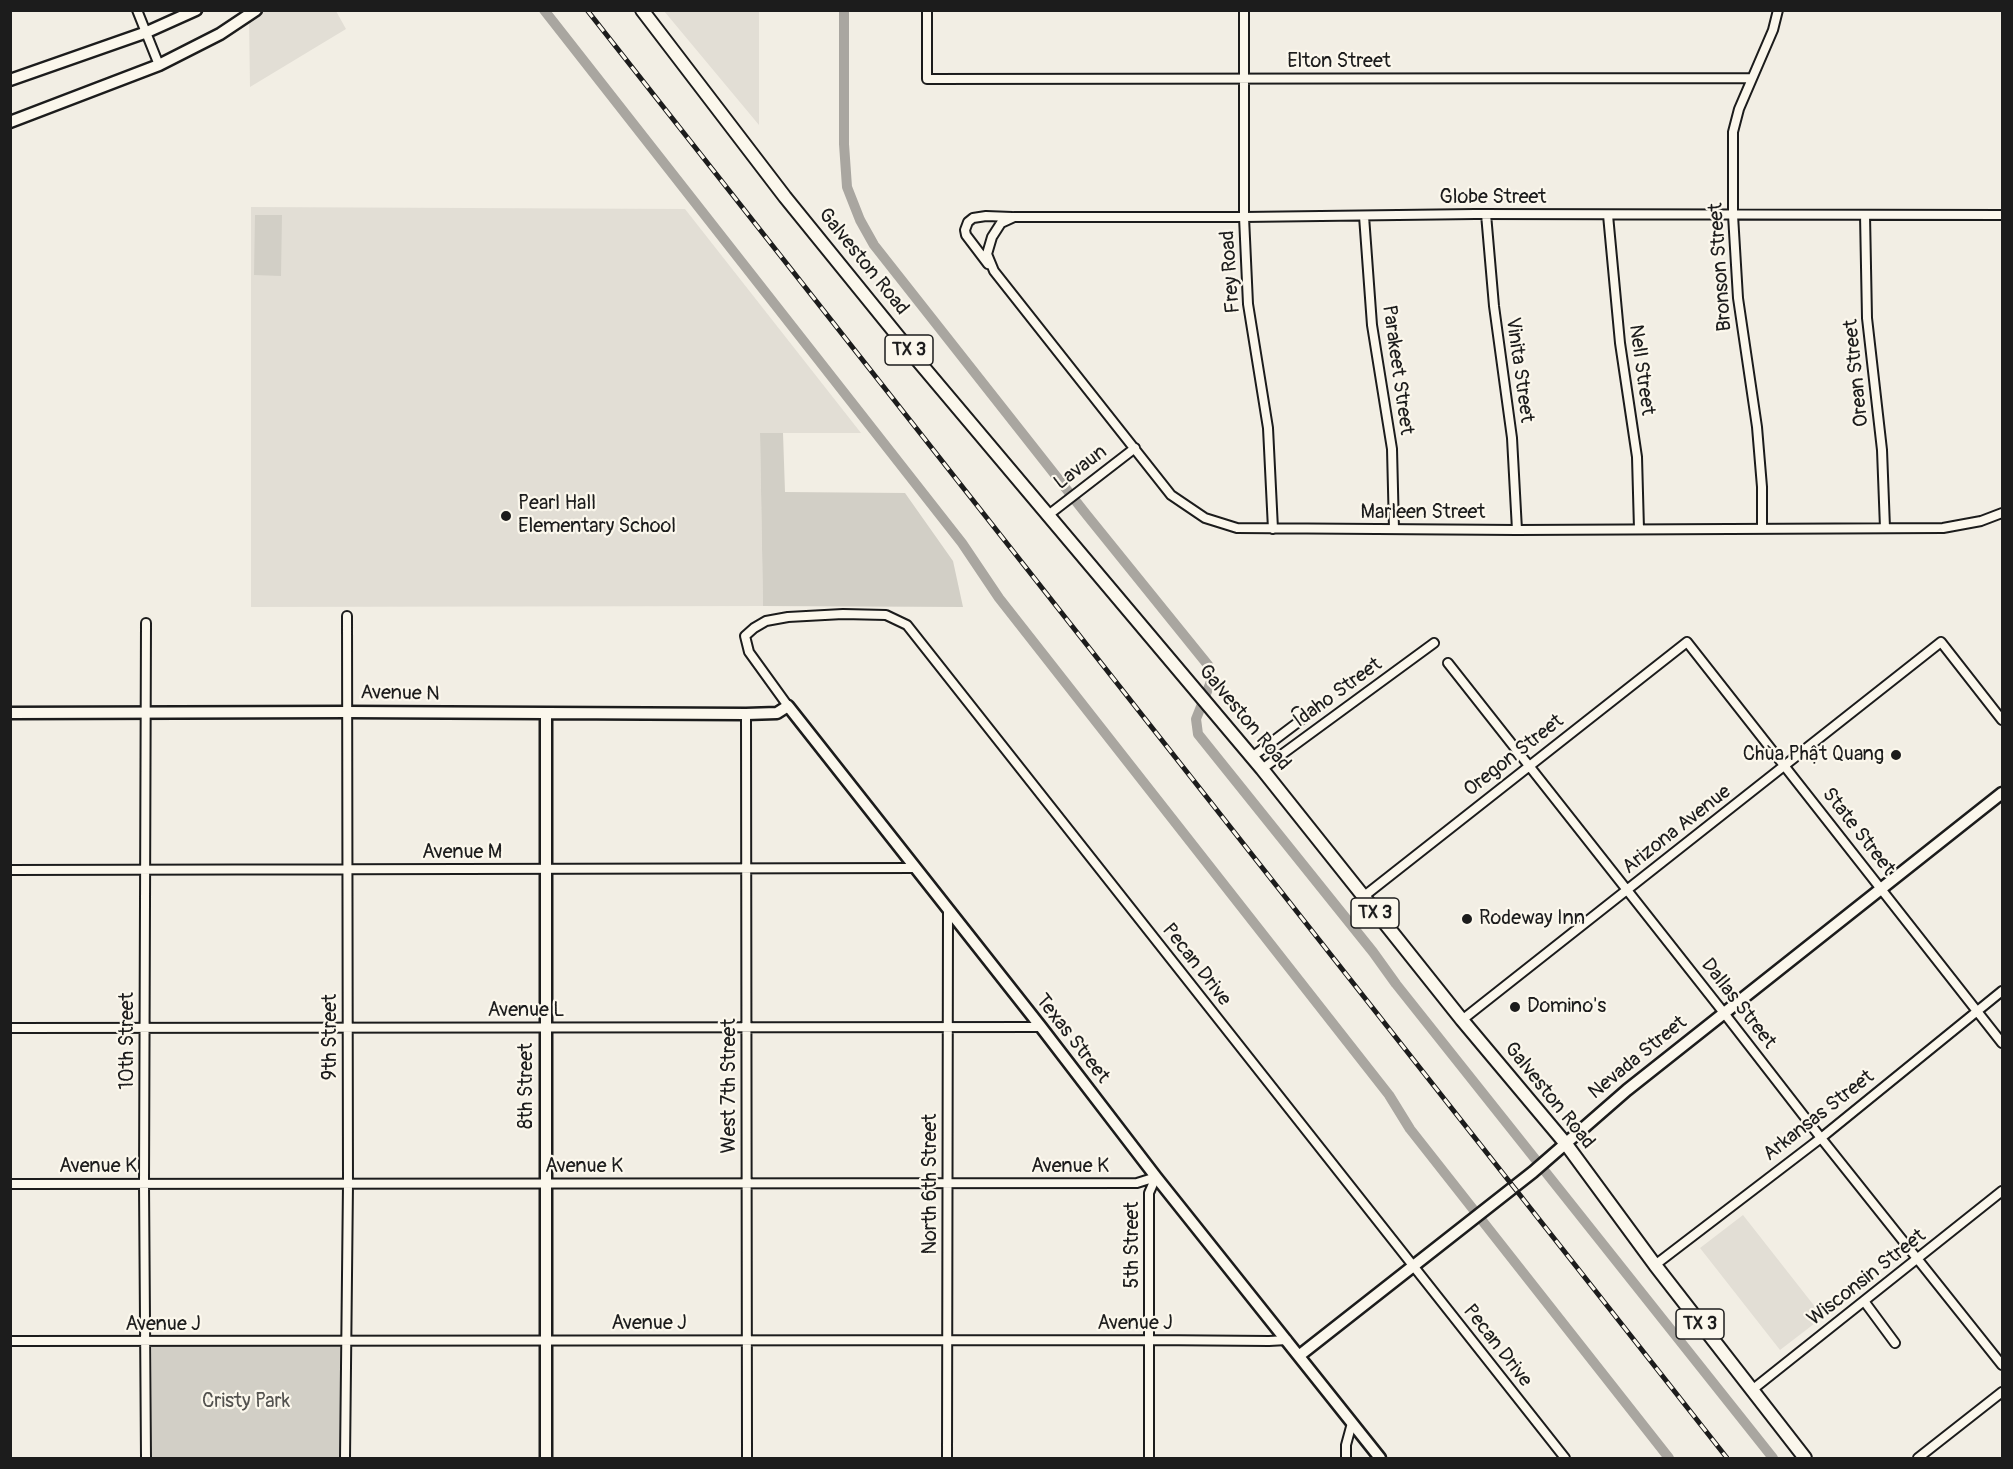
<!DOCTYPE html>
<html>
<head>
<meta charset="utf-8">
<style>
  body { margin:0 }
  #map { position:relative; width:2013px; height:1469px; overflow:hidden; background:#f2eee4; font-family:Pangolin,sans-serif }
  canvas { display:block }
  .frame { position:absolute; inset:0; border:12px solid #1c1c1c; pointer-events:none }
</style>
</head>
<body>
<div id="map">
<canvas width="2013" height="1469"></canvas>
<div class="frame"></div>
</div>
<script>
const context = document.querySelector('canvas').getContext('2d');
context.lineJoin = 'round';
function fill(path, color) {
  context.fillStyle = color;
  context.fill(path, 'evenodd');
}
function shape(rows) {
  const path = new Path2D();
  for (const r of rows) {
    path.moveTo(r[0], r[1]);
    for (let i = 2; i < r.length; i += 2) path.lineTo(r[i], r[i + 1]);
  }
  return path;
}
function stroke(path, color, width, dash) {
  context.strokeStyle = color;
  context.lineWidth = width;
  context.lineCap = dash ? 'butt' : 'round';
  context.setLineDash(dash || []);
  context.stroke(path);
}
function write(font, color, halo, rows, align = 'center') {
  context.font = font + ' Pangolin,sans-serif';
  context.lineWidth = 4.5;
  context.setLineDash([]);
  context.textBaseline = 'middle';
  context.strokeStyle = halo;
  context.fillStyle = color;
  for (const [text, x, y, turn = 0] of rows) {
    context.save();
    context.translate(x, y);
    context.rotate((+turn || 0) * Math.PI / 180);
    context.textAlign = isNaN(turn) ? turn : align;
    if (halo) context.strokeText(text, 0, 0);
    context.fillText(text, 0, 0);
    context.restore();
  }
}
const built = shape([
  [264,11,336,11,346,29,250,87,249,19],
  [664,11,759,11,759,125],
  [251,207,685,209,861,433,760,433,763,606,251,607],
  [1743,1215,1823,1317,1780,1350,1700,1248]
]);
const green = shape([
  [255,215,282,215,281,276,254,275],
  [760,433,783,433,785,492,905,493,953,561,963,607,763,606],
  [152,1346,340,1346,341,1458,152,1458]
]);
const canal = shape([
  [544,10,962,543,999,598,1389,1095,1410,1129,1669,1458],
  [844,10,844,144,847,187,860,220,874,245,1086,514,1208,665,1212,679,1196,719,1198,734,1373,952,1396,984,1773,1458]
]);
const street = shape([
  [137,10,159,65],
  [927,10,927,79,1751,78],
  [1244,10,1244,217,1248,304,1268,428,1273,529],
  [1486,214,1494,306,1512,438,1517,530],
  [1608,215,1620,343,1637,457,1639,529],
  [1865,215,1867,318,1882,450,1885,528],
  [2002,215,1475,214,1244,217,1014,217,1001,223,992,237,987,254,994,271,1171,495,1205,518,1237,528,1517,530,1943,528,1981,521,2002,513],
  [1364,216,1372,325,1392,449,1394,529],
  [988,264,966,235,965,230,968,222,973,218,986,216,1012,217],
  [1047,516,1135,448],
  [1762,528,1762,487,1757,427,1738,298,1733,215,1733,132,1739,109,1773,30,1778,10],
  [146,623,144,1184,146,1458],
  [1448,663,1724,1013,1821,1138,2002,1365],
  [788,706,749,652,745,636,754,628,766,621,788,617,843,614,886,615,907,625,1565,1458],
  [746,714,747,1458],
  [1252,757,1301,720,1297,712],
  [1262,769,1434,643],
  [10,870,914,868],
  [1363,897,1687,642,2002,1043],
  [1462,1020,1941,642,2002,720],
  [10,1028,1041,1027],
  [10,1184,1137,1183,1156,1177],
  [1655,1265,1821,1138,2002,991],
  [1864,1301,1895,1343],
  [10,1341,1149,1340,1269,1341,1287,1340],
  [1752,1390,2002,1191],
  [345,1458,348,1184,347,616],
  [947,1458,948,909],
  [1149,1458,1149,1193,1156,1177],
  [1346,1458,1346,1445,1352,1423],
  [1918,1458,2002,1392]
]);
const secondary = shape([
  [10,80,147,32,196,10],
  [10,122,159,65,220,34,256,10],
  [10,713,347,712,746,714,777,713,788,706,1041,1027,1156,1177,1380,1458],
  [546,714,546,1458],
  [1300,1355,1533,1172,1627,1090,2002,793]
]);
const primary = shape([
  [642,10,785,197,914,356,1262,769,1462,1020,1566,1144,1655,1265,1805,1458]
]);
const rail = shape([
  [587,10,1727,1458]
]);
const markers = [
  [506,516,6,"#1c1c1c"],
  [1896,755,6,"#1c1c1c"],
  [1467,919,6,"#1c1c1c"],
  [1515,1007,6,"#1c1c1c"]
];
const shields = [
  [909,350,48],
  [1375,913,48],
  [1700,1324,48]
];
const shieldNames = [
  ["TX 3",909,350],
  ["TX 3",1375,913],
  ["TX 3",1700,1324]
];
const streetNames = [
  ["Elton Street",1339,62],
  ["Globe Street",1493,198],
  ["Galveston Road",863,262,51],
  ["Bronson Street",1721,267,-94],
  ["Frey Road",1231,272,-94],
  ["Parakeet Street",1397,370,82],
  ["Vinita Street",1519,370,82],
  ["Nell Street",1641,370,82],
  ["Orean Street",1857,373,-96],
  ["Lavaun",1081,468,-37],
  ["Marleen Street",1423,513],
  ["Idaho Street",1338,693,-36],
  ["Avenue N",400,694,1],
  ["Galveston Road",1244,718,50],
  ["Oregon Street",1514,756,-38],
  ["Arizona Avenue",1677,830,-38],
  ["State Street",1858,832,52],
  ["Avenue M",462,853],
  ["Pecan Drive",1196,965,52],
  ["Dallas Street",1738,1004,52],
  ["Avenue L",526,1011],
  ["9th Street",331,1037,-90],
  ["Texas Street",1072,1039,52],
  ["10th Street",128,1041,-90],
  ["Nevada Street",1638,1058,-39],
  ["8th Street",527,1086,-90],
  ["West 7th Street",730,1086,-90],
  ["Galveston Road",1549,1096,51],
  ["Arkansas Street",1819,1116,-38],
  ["Avenue K",98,1167],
  ["Avenue K",584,1167],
  ["Avenue K",1070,1167],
  ["North 6th Street",931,1184,-90],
  ["5th Street",1133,1245,-90],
  ["Wisconsin Street",1867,1278,-38],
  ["Avenue J",649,1324],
  ["Avenue J",1135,1324],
  ["Avenue J",163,1325],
  ["Pecan Drive",1497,1346,52]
];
const poiNames = [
  ["Pearl Hall",518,504],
  ["Elementary School",518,527],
  ["Chùa Phật Quang",1884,755,"right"],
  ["Rodeway Inn",1479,919],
  ["Domino's",1527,1007]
];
const parkNames = [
  ["Cristy Park",246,1402]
];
fill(built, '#e2ded5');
fill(green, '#d2cfc6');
stroke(canal, '#a9a6a0', 10);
stroke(street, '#1c1c1c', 12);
stroke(secondary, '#1c1c1c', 15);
stroke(primary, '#1c1c1c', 16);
stroke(street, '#fbf7ec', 8);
stroke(secondary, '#fbf7ec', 10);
stroke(primary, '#fbf7ec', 12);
stroke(rail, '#1c1c1c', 5);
stroke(rail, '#fbf7ec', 3, [9]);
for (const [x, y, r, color] of markers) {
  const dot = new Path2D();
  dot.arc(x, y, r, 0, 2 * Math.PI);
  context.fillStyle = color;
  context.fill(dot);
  stroke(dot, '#fbf7ec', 2);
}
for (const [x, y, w] of shields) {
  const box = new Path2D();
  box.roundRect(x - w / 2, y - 15, w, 30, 4.5);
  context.fillStyle = '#fbf7ec';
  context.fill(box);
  stroke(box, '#1c1c1c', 1.5);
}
write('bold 18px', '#1c1c1c', null, shieldNames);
write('20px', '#1c1c1c', '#fbf7ec', streetNames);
write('20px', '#1c1c1c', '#fbf7ec', poiNames, 'left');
write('20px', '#53524f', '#fbf7ec', parkNames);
</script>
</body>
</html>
